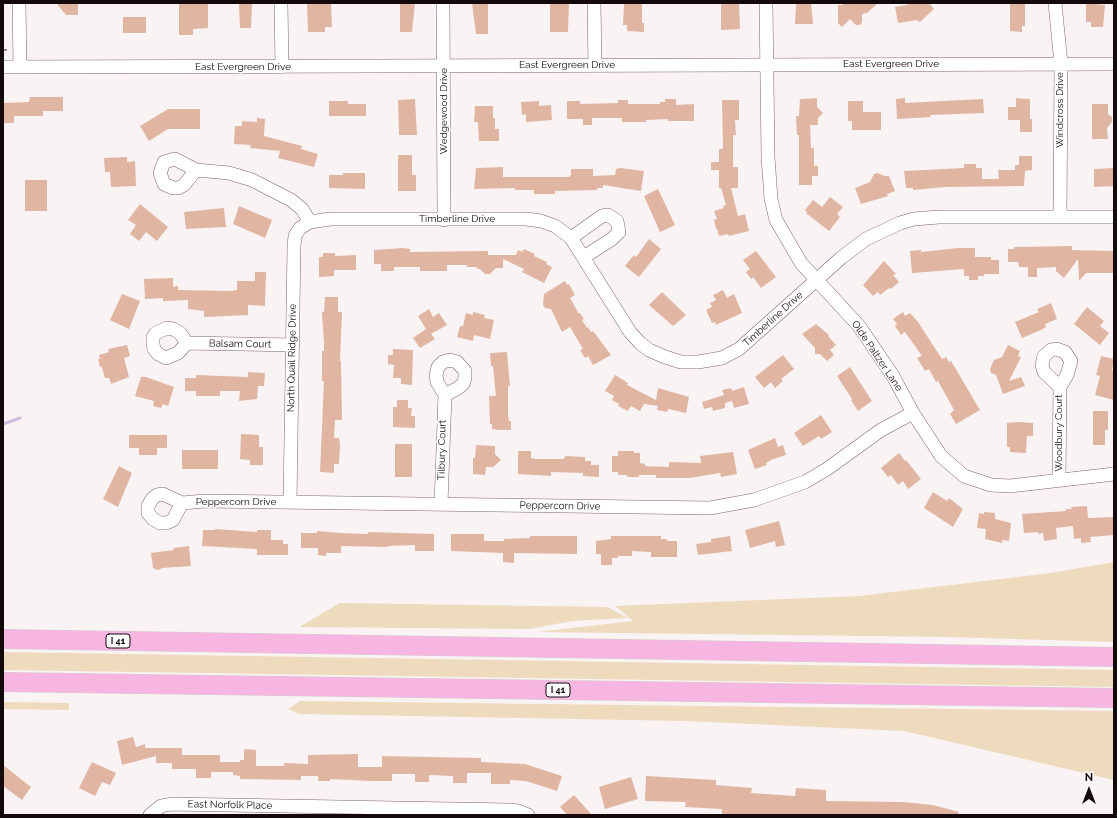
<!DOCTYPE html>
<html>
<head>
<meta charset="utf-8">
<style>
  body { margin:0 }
  #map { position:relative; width:1117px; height:818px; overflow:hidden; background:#faf3f4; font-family:Raleway,sans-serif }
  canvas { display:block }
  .frame { position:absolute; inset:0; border:4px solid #140a0b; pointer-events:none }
  .north { position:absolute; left:1069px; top:770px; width:40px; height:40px; -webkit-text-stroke:3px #fff; paint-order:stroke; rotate:0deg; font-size:11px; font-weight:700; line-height:16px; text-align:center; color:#140a0b }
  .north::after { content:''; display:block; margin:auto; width:14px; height:18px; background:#140a0b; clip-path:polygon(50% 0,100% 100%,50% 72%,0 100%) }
</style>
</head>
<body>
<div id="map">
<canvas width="1117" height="818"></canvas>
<div class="frame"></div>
<div class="north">N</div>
</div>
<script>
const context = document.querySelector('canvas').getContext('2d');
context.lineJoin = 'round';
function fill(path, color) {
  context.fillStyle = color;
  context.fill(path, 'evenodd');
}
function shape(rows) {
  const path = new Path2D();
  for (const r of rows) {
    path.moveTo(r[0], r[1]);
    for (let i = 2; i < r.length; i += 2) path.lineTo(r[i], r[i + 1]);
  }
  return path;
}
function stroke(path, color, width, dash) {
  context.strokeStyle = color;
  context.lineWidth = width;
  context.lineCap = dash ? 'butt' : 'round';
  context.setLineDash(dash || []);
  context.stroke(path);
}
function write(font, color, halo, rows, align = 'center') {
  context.font = font + ' Raleway,sans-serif';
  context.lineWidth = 3;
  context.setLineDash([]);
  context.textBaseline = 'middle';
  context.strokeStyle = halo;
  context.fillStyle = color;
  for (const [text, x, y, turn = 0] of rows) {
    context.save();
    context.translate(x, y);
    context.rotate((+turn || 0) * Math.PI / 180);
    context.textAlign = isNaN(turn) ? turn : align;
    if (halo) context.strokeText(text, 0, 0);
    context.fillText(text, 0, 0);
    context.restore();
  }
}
const green = shape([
  [1114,562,1114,642,949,637,537,632,633,621,615,606,859,596,1051,573],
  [340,603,607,607,628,618,572,621,529,629,299,627],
  [3,652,1114,670,1114,687,3,670],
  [300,701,1114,711,1114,780,904,731,686,721,300,714,288,709],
  [3,702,69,703,69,710,3,709]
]);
const stream = shape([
  [3,424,20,418]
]);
const building = shape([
  [56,3,78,3,78,15,66,15],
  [179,3,208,4,208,28,193,29,193,35,179,35],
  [239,3,252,3,251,28,240,28],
  [307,3,331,3,332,27,325,27,325,32,308,32],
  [400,3,415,3,412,32,400,32],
  [472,3,488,3,488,34,476,34],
  [550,3,569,3,568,32,550,32],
  [624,3,642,3,642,23,644,23,644,32,627,31,627,25,623,25],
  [721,3,739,3,740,29,721,30],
  [797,3,811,3,813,24,795,24,796,5],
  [843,3,878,3,867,13,862,14,862,22,860,25,856,25,850,19,842,27,838,23,838,5,843,5],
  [909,3,929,3,934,9,920,22,917,20,898,23,895,7,907,5],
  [1010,3,1025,3,1025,26,1022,26,1022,32,1010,31],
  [1086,3,1105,5,1103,27,1091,27,1091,22,1086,22],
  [123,17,146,17,146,33,123,33],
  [30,97,63,97,63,111,43,111,43,116,14,116,14,123,3,123,3,103,29,102],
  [817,98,817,107,823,113,818,118,818,125,810,125,811,148,814,148,814,166,818,166,818,176,812,176,812,185,799,185,799,135,797,135,796,116,799,116,800,99],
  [905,98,905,103,983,99,984,113,930,115,931,117,897,119,896,99],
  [1016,98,1030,99,1030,119,1032,119,1032,132,1020,132,1020,120,1008,120,1008,107,1016,107],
  [415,99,417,135,399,135,398,100],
  [665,99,676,99,676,105,694,104,694,121,668,121,668,119,646,120,646,122,622,122,622,118,592,118,592,125,583,125,583,119,567,119,567,101,580,101,580,104,618,103,618,100,628,100,628,104,660,104,660,102,665,102],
  [722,100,739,100,739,120,735,120,736,135,733,135,733,167,738,167,738,188,731,188,738,216,745,214,749,231,729,236,728,234,719,236,717,229,716,229,714,220,717,219,714,211,724,208,723,206,726,205,721,188,719,188,719,170,711,170,711,162,719,162,719,149,723,149],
  [329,101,348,101,348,104,366,104,366,116,329,116],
  [539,101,539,106,551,105,552,120,526,122,526,114,522,115,521,102],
  [848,101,863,101,863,112,881,112,881,130,852,130,852,121,848,121],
  [1092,104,1108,104,1108,114,1112,117,1112,122,1107,128,1108,139,1092,139],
  [475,106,493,106,493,118,495,118,495,129,499,129,499,141,479,141,478,122,474,122],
  [168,109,200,109,200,129,168,129,149,141,140,126],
  [257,118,265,119,264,136,302,146,301,149,318,154,314,167,278,158,280,151,250,148,251,145,234,144,235,126,242,126,242,121,257,122],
  [398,155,412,155,412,175,416,175,416,191,398,191],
  [1019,156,1032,156,1032,170,1025,171,1024,186,945,187,913,190,913,188,906,188,904,171,964,168,964,164,976,164,976,168,982,168,982,179,999,179,998,170,1015,170,1015,165,1019,165],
  [127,157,127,162,135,161,136,186,111,187,110,172,105,172,104,158],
  [503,167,503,177,569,177,571,175,571,169,593,169,593,176,615,175,616,169,621,168,644,171,641,191,603,185,603,188,597,188,597,190,555,191,555,194,534,194,534,190,515,190,515,188,474,189,476,168],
  [1114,168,1114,186,1094,187,1094,169],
  [343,173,365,173,365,189,329,188,329,175,343,175],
  [877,173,885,176,889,176,895,191,887,194,888,196,861,204,855,188,870,182,874,174],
  [25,180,47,180,47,211,25,211],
  [658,189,675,225,660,232,644,196],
  [830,197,843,207,837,214,840,217,829,231,806,213,807,212,805,210,813,200,822,207],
  [140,204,168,227,157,241,146,232,139,241,130,234,136,225,128,220],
  [239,206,272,220,265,238,233,224],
  [224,208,226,227,186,229,184,212],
  [649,239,661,249,639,277,625,266,634,255,636,257],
  [1072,246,1072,250,1114,251,1114,273,1086,273,1079,281,1078,259,1064,278,1056,271,1056,267,1037,268,1037,277,1028,277,1028,267,1019,267,1018,262,1008,262,1008,249,1014,249,1014,247],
  [403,248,410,249,410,252,488,251,488,255,516,255,518,250,522,252,524,249,535,254,534,256,547,262,546,264,552,267,544,283,522,272,524,269,503,259,503,268,496,268,490,274,485,274,480,269,477,269,477,267,467,267,467,265,447,265,447,271,420,271,420,267,394,267,394,271,381,271,381,264,374,264,374,250],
  [958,248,975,248,975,257,991,257,991,260,999,260,999,274,984,274,984,276,978,276,978,280,969,280,969,276,964,276,964,269,912,273,910,251,921,250,921,252],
  [756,251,776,277,761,288,753,277,751,279,746,272,750,269,743,260],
  [323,253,335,253,335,256,356,255,356,270,334,270,334,276,319,277,319,257,323,257],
  [884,261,896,274,893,275,899,282,891,289,889,288,880,295,878,292,873,296,863,285],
  [255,272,266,272,265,306,248,305,248,315,204,317,204,311,188,309,188,300,163,301,163,298,145,299,144,279,173,278,173,287,178,286,178,290,231,291,237,290,237,281,255,281],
  [565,281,567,285,569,284,575,295,570,298,579,314,580,313,584,319,582,320,587,328,588,327,591,332,593,331,611,355,593,365,588,356,585,358,580,350,583,349,570,327,562,332,551,309,545,308,543,305,544,294],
  [723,290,727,298,734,294,742,313,716,325,715,322,712,323,706,310,712,307,710,303,716,300,713,295],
  [662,292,686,315,673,326,649,305],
  [122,294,140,301,129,329,110,320],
  [325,297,338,297,338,312,342,312,340,361,341,361,342,420,335,420,334,438,339,438,340,444,339,464,334,464,334,473,320,472,324,381,322,381,322,351,324,351,324,344,322,312,324,312],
  [1051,303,1057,319,1045,324,1046,327,1041,330,1022,338,1015,322,1039,312,1037,309],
  [1087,307,1104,321,1100,326,1109,333,1100,345,1074,324],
  [429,309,433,317,439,313,447,325,431,334,435,339,420,348,413,338,426,329,418,316],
  [473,312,485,315,484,318,494,320,490,339,474,335,473,341,457,337,460,326,463,326,466,313,473,315],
  [903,312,905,316,910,313,918,322,942,359,946,357,949,362,951,361,980,410,956,424,950,414,954,410,938,381,936,382,929,369,925,371,917,358,922,356,905,332,901,335,895,326,897,324,893,319],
  [816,324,829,335,828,336,836,345,830,350,834,355,827,361,820,354,815,354,815,348,802,334],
  [127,345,130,356,124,358,129,377,111,384,109,378,105,378,102,367,100,367,98,359,100,359,99,355,109,352,108,349],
  [1008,345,1020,351,1018,356,1021,357,1009,381,1021,377,1025,386,1003,394,996,375,991,373,990,369,994,360,1002,357],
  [393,349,413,350,412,385,401,384,401,378,393,378,394,365,388,364,388,355,393,355],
  [507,352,510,386,508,386,508,415,509,421,511,421,511,430,499,430,492,429,492,424,490,424,489,396,496,396,493,366,491,366,490,353],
  [783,355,794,369,781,379,783,381,775,388,771,382,764,388,755,377],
  [1101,356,1114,359,1112,370,1114,371,1114,400,1095,395,1100,376,1096,375],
  [850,367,872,401,858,411,851,400,852,399,837,376],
  [248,372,265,373,264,386,258,386,257,399,239,401,240,391,220,391,220,396,196,396,196,391,185,391,185,378,196,378,196,375,248,377],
  [615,375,628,383,627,385,656,400,658,388,689,397,686,413,668,409,667,412,657,410,658,406,644,404,640,411,631,406,628,411,618,406,619,404,612,400,614,396,605,391],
  [141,377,146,377,174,387,168,406,163,404,161,408,153,406,154,401,135,396],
  [744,387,749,404,734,408,732,401,725,403,725,408,713,411,712,407,704,409,702,402,724,395,722,390,731,388,732,391],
  [397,400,408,400,408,408,412,408,411,416,415,416,415,428,393,427,393,407,397,407],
  [1093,411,1108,411,1108,430,1105,430,1105,445,1093,445],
  [821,415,832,432,821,439,819,436,803,446,794,433],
  [1018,422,1033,423,1033,436,1027,436,1026,453,1010,452,1010,447,1007,447,1007,423],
  [241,434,259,435,259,447,263,447,263,465,250,465,250,460,240,459],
  [129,435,167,435,167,448,157,448,157,455,139,455,139,448,129,448],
  [775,438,778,447,783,445,786,455,771,460,766,463,767,465,755,469,748,450],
  [395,444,412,444,412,477,395,477],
  [476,445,495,446,495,454,501,460,493,467,486,467,485,475,473,474,473,458,475,458],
  [182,450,218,450,218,469,182,469],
  [518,451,531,451,531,458,536,459,564,459,565,456,585,457,585,461,591,461,591,465,599,465,599,477,583,476,583,473,551,472,551,476,518,474],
  [618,451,634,451,634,453,640,453,640,463,645,464,645,466,669,467,669,462,701,463,700,456,733,452,737,474,721,477,720,473,690,478,656,478,656,475,639,475,639,477,627,477,627,475,618,475,618,472,612,472,612,456,618,456],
  [899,453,905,461,906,460,921,479,908,489,903,481,898,485,891,475,888,477,881,468],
  [119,466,132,473,118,507,103,499],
  [933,492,947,501,949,498,963,509,953,527,924,508],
  [1087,506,1088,518,1114,517,1114,535,1090,537,1091,542,1081,543,1081,538,1074,539,1073,526,1056,528,1057,539,1044,541,1043,533,1038,534,1038,532,1024,533,1022,514,1066,511,1066,509,1072,509,1071,507],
  [984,512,995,513,995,519,1011,523,1009,541,1002,540,1002,543,985,539,986,529,977,528,979,513,984,514],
  [779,521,785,545,776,547,775,541,750,548,745,530],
  [215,529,257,532,257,530,271,530,271,540,283,540,283,544,288,544,288,555,257,555,257,549,202,546,203,530,215,530],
  [317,531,341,533,368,534,368,532,434,534,434,551,415,551,415,545,388,546,388,547,341,546,341,553,326,553,326,556,318,555,318,548,301,548,301,533,317,533],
  [451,534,484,534,484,541,504,541,504,539,530,538,530,536,577,536,577,554,514,553,514,563,503,562,503,553,451,551],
  [611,536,661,536,661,539,667,539,667,541,677,541,677,557,651,557,651,552,632,551,632,556,618,556,618,558,612,558,612,565,601,565,601,554,596,554,596,541,611,539],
  [730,536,732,551,698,555,696,544,711,542,711,539],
  [189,546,191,566,162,568,158,570,153,568,151,553,174,550,173,548],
  [133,737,136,747,145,744,145,748,182,748,182,755,220,755,220,762,240,762,240,760,244,760,244,749,256,750,256,766,284,766,284,763,308,764,308,755,358,754,358,767,382,767,382,756,481,758,481,762,525,764,562,776,557,791,526,781,510,780,510,784,491,784,491,773,467,773,467,783,453,783,453,776,429,775,429,782,415,782,415,774,392,774,392,781,372,781,330,779,330,781,318,781,318,776,301,776,301,780,240,779,240,776,233,775,233,772,211,772,211,778,196,778,196,769,172,769,172,763,156,763,156,756,122,765,117,741],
  [92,762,116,773,110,785,102,782,95,796,79,788],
  [3,765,31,787,22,800,3,786],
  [646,776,716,780,716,785,752,788,751,793,795,796,796,788,826,790,826,801,902,802,933,805,959,812,958,815,722,814,722,809,685,807,686,802,645,801],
  [631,777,638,799,605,809,599,787],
  [574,795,592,815,567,815,560,807]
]);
const path = shape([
  [3,50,8,50]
]);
const minor = shape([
  [19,3,20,67],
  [281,3,282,67],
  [443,3,444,220],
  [594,3,595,65],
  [766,3,768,157,771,199,776,220,801,263,859,326,893,376,913,413,941,456,964,476,991,485,1010,486,1114,474],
  [1055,3,1061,64,1060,217],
  [3,67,1114,64],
  [196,170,184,185,178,188,173,188,164,184,160,173,164,162,175,159,196,170,229,173,252,180,291,200,302,209,310,222],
  [571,238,602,216,608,215,617,221,619,232,612,239,584,257],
  [187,343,178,353,166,358,158,354,154,349,153,344,153,337,156,333,167,328,173,329,180,333,187,343,293,345],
  [1059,479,1060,387,1067,375,1071,361,1065,352,1056,349,1051,350,1044,356,1042,365,1044,372,1060,387],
  [290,502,294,246,295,236,300,228,310,222,330,219,526,219,541,221,555,226,571,238,630,332,640,343,649,350,665,357,681,362,698,362,722,358,739,349,841,258,866,239,900,223,914,219,939,217,1114,217],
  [182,503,173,520,166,523,160,523,153,519,148,513,148,506,152,499,157,495,163,494,182,503,205,501,710,508,754,500,805,482,827,469,881,430,913,413],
  [441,504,445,395,458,388,463,384,465,378,465,371,457,362,450,360,443,362,438,367,436,375,437,382,445,395],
  [150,815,161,806,171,804,509,810,518,811,528,815]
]);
const highway = shape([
  [3,639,1114,657],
  [3,682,1114,698]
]);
const shields = [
  [118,641,24],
  [558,690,24]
];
const shieldNames = [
  ["I 41",118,641],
  ["I 41",558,690]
];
const streetNames = [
  ["East Evergreen Drive",891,64],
  ["East Evergreen Drive",567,65],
  ["East Evergreen Drive",243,67],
  ["Windcross Drive",1060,110,-90],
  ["Wedgewood Drive",444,111,-90],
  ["Timberline Drive",457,219],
  ["Timberline Drive",773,319,-42],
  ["Balsam Court",240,344,1],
  ["Olde Paltzer Lane",877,356,56],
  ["North Quail Ridge Drive",292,358,-89],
  ["Woodbury Court",1059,433,-90],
  ["Tilbury Court",442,450,-89],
  ["Peppercorn Drive",236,502],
  ["Peppercorn Drive",560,506,1],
  ["East Norfolk Place",230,805,1]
];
fill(green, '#eedabd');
stroke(stream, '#cebce2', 3);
fill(building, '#e0b6a3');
stroke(minor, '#806365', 14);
stroke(highway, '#d0cece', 20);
stroke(path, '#938a8b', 2, [4, 2]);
stroke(minor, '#fff', 13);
stroke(highway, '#f7b5e1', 19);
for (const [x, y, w] of shields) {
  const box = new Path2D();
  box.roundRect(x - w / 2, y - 7, w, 14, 3);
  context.fillStyle = '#fff';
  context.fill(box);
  stroke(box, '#140a0b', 1);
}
write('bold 9px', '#140a0b', null, shieldNames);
write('10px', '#140a0b', '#fff', streetNames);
</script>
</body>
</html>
